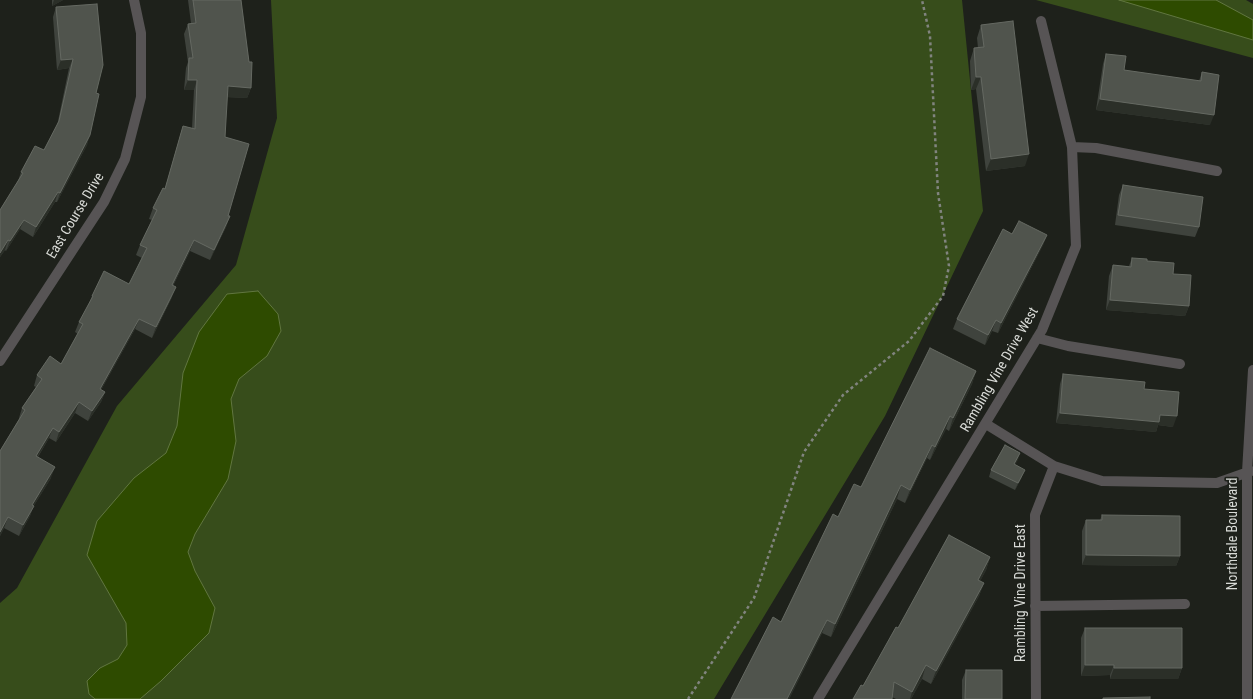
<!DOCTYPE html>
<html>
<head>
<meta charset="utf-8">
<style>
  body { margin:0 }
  canvas { display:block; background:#1e211b }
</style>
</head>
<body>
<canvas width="1253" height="699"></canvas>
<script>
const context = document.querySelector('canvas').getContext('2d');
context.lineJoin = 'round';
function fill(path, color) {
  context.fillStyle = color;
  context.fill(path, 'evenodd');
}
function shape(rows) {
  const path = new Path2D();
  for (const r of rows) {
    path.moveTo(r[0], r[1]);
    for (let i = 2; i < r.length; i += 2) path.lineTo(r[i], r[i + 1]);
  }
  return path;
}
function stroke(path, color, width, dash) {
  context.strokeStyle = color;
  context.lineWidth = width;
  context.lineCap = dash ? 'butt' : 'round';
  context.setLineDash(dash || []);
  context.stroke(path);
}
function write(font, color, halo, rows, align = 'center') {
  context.font = font + ' "Roboto Condensed",sans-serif';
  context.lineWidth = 3.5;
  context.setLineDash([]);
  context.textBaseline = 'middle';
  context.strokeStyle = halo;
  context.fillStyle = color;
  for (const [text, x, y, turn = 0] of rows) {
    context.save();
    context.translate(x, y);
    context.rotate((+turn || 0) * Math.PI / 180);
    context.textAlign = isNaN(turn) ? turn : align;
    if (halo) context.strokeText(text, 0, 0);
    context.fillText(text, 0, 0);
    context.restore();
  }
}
const green = shape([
  [271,0,962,0,983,211,885,416,714,699,0,699,0,603,17,588,117,406,236,265,277,118],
  [1036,0,1246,0,1253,4,1253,58]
]);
const water = shape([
  [1119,0,1216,0,1253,20,1253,40,1119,0],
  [258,291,278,314,281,331,267,356,239,379,231,399,236,441,228,479,195,534,188,552,195,571,215,608,209,633,161,681,140,699,95,699,89,694,87,681,100,668,118,659,127,645,126,623,87,555,97,521,134,478,166,453,177,426,183,373,199,332,227,294,258,291]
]);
const path = shape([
  [688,699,754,598,804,452,843,395,909,341,943,296,949,266,938,193,930,36,922,0]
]);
const minor = shape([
  [1072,147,1096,148,1217,171],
  [1037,338,1068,346,1180,364],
  [0,361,104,202,125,159,141,97,141,33,134,0],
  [986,424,1054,466,1102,481,1217,483,1251,471],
  [1035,606,1185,604],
  [818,699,1042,330,1076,246,1072,147,1041,21],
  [1036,699,1035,515,1054,466],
  [1247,699,1247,472,1253,370]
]);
const wall = shape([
  [52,0,63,0,52,6],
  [188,0,241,0,251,88,247,98,227,97,225,137,228,216,230,216,226,227,210,260,190,251,173,286,172,297,152,338,135,329,101,390,105,392,101,402,88,421,75,413,56,442,49,438,38,457,51,478,33,507,30,516,19,536,4,528,0,536,0,451,19,419,19,418,22,408,36,387,34,386,37,375,61,364,78,334,75,332,79,322,88,306,92,296,129,284,142,258,136,255,140,245,152,220,149,219,153,208,165,189,180,136,183,126,192,128,194,90,184,90,186,68,188,62,184,34,188,24,191,23],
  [56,7,96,93,87,145,57,202,55,202,33,237,20,229,6,251,5,250,0,257,0,210,18,181,21,172,44,150,57,126,69,68,57,70,53,17],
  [981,25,1025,166,986,171,976,89,971,90,970,61,974,48,978,48,977,38],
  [1106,54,1124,70,1199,81,1202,72,1210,125,1096,110,1103,64],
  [1123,185,1199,227,1195,237,1115,225,1119,195],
  [1012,234,1047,235,1043,245,998,333,992,331,985,345,953,329,957,319],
  [1132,258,1147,261,1173,274,1189,306,1185,316,1106,310,1109,276,1113,265,1129,266],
  [976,371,972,384,949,431,946,429,930,460,927,458,905,503,897,499,831,637,822,633,789,699,731,699,781,622,838,517,861,487],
  [1063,374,1144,389,1173,427,1158,425,1156,432,1056,423,1060,384],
  [1020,453,1015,465,1022,477,1015,490,989,477,991,470],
  [1102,515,1180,556,1176,566,1082,565,1082,531,1086,520,1100,520],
  [990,557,986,570,980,581,984,583,979,596,931,684,922,679,911,699,896,699,892,697,863,686],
  [1085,628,1182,668,1178,679,1110,679,1110,675,1081,676,1081,638],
  [966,670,1002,699,962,699,962,680]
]);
const shadedWall = shape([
  [54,0,63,0,52,6],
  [73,59,69,68,57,70,61,60],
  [976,77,981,77,976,89,971,90],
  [188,80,197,80,194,90,184,90],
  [228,86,251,88,247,98,224,97],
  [1100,99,1214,115,1210,125,1096,110],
  [90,135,87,145,57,202,60,193],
  [1029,154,1025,166,986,171,991,159],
  [58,192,55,202,33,237,36,227],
  [230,216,226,227,210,260,214,250],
  [24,220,20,229,6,251,10,241],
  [1047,235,1043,245,998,333,1001,323],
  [8,240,5,250,0,257,0,253],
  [194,240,190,251,168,295,172,285],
  [176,287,172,297,152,338,156,327],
  [1110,300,1189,306,1185,316,1106,310],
  [139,319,135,329,96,399,100,389],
  [996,320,992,331,985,345,988,335],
  [976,371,972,384,949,431,953,418],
  [105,392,101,402,88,421,92,411],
  [79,402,75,413,56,442,59,432],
  [1060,413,1160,415,1177,416,1173,427,1158,425,1156,432,1056,423],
  [950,416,946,429,930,460,935,447],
  [53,428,49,438,32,466,36,456],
  [932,445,927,458,905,503,910,490],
  [1020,453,1018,460,1012,471,1014,464],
  [55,467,51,478,33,507,30,516,19,536,23,525,32,505],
  [1025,470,1022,477,1015,490,1018,483],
  [901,485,897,499,831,637,835,624],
  [8,517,4,528,0,536,0,532],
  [1086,555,1180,556,1176,566,1082,565],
  [990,557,986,570,974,593,978,580],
  [984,583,979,596,931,684,936,671],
  [827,620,822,633,789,699,787,699],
  [926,665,922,679,911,699,910,699,912,692],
  [1085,665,1114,665,1110,675,1081,676],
  [1114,668,1182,668,1178,679,1110,679]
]);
const building = shape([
  [193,0,241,0,249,62,252,62,251,88,228,86,225,137,249,144,228,216,230,216,214,250,194,240,172,285,176,287,156,327,139,319,100,389,105,392,92,411,79,402,59,432,53,428,36,456,55,467,32,505,34,506,23,525,8,517,0,532,0,451,25,410,22,408,42,379,37,375,50,356,61,364,83,324,79,322,93,296,92,296,104,271,129,284,147,248,140,245,157,210,153,208,163,188,165,189,183,126,195,129,197,80,188,80,189,58,193,58,188,24,196,23,193,0],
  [97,4,103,65,96,93,99,94,90,135,60,193,58,192,36,227,24,220,10,241,8,240,0,253,0,210,23,173,21,172,35,146,44,150,59,121,73,59,61,60,56,7,97,4],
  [1013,21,1029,154,991,159,981,77,976,77,974,48,984,47,981,25,1013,21],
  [1106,54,1126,56,1124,70,1201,81,1202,72,1219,75,1214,115,1100,99,1106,54],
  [1123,185,1203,197,1199,227,1118,215,1123,185],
  [1019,221,1047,235,1001,323,996,320,988,335,957,319,1003,229,1012,234,1019,221],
  [1132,258,1147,259,1147,261,1174,263,1173,274,1191,275,1189,306,1110,300,1113,265,1131,267,1132,258],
  [930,348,976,371,953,418,950,416,935,447,932,445,910,490,901,485,835,624,827,620,787,699,731,699,773,617,781,622,833,514,838,517,854,484,861,487,930,348],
  [1063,374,1145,382,1144,389,1179,392,1177,416,1160,415,1159,422,1060,413,1063,374],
  [1005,445,1020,453,1014,464,1025,470,1018,483,991,470,1005,445],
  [1102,515,1180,516,1180,556,1086,555,1086,520,1102,520,1102,515],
  [949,535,990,557,978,580,984,583,936,671,926,665,912,692,894,682,892,699,853,699,861,685,863,686,896,627,898,628,949,535],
  [1085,628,1182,628,1182,668,1114,668,1114,665,1085,665,1085,628],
  [966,670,1002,670,1002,699,965,699,966,670],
  [1150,697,1150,699,1103,699,1103,698,1150,697]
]);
const streetNames = [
  ["East Course Drive",76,216,-59],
  ["Rambling Vine Drive West",1000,370,-60],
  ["Northdale Boulevard",1233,534,-90],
  ["Rambling Vine Drive East",1021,593,-90]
];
fill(green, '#374d1b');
fill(water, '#2e4b00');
stroke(water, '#617640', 1);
stroke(path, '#81847f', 2.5, [3, 3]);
stroke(minor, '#575455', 10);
fill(wall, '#3f433d');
fill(shadedWall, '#2b2f28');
fill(building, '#50544d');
stroke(building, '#656962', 1);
write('14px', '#d8dad6', '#1e211b', streetNames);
</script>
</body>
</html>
